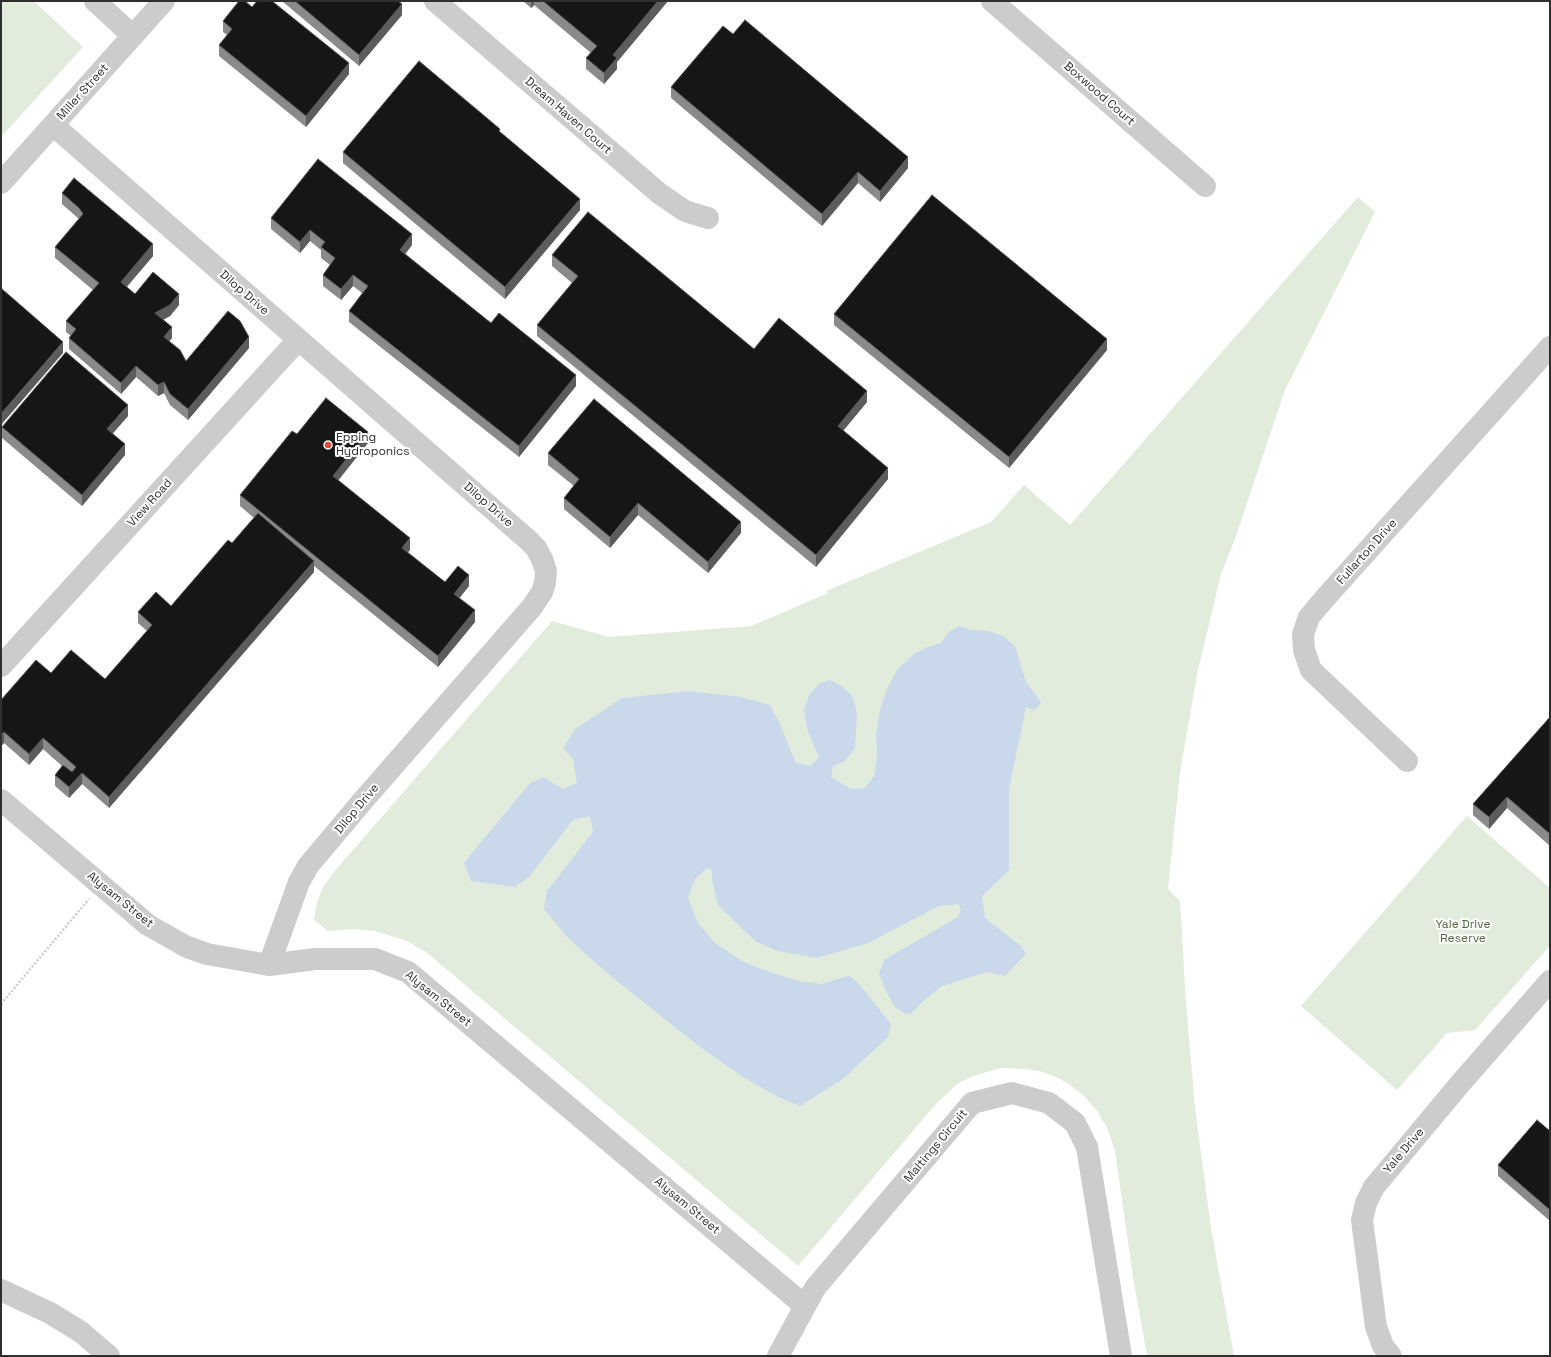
<!DOCTYPE html>
<html>
<head>
<meta charset="utf-8">
<style>
  body { margin:0 }
  #map { position:relative; width:1551px; height:1357px; overflow:hidden; background:#fff; font-family:"Space Grotesk",sans-serif }
  canvas { display:block }
  .frame { position:absolute; inset:0; border:2px solid #2f2f2f; pointer-events:none }
</style>
</head>
<body>
<div id="map">
<canvas width="1551" height="1357"></canvas>
<div class="frame"></div>
</div>
<script>
const context = document.querySelector('canvas').getContext('2d');
context.lineJoin = 'round';
function fill(path, color) {
  context.fillStyle = color;
  context.fill(path, 'evenodd');
}
function shape(rows) {
  const path = new Path2D();
  for (const r of rows) {
    path.moveTo(r[0], r[1]);
    for (let i = 2; i < r.length; i += 2) path.lineTo(r[i], r[i + 1]);
  }
  return path;
}
function stroke(path, color, width, dash) {
  context.strokeStyle = color;
  context.lineWidth = width;
  context.lineCap = dash ? 'butt' : 'round';
  context.setLineDash(dash || []);
  context.stroke(path);
}
function write(font, color, halo, rows, align = 'center') {
  context.font = font + ' "Space Grotesk",sans-serif';
  context.lineWidth = 4;
  context.setLineDash([]);
  context.textBaseline = 'middle';
  context.strokeStyle = halo;
  context.fillStyle = color;
  for (const [text, x, y, turn = 0] of rows) {
    context.save();
    context.translate(x, y);
    context.rotate((+turn || 0) * Math.PI / 180);
    context.textAlign = isNaN(turn) ? turn : align;
    if (halo) context.strokeText(text, 0, 0);
    context.fillText(text, 0, 0);
    context.restore();
  }
}
const green = shape([
  [1,1,34,1,83,47,1,137],
  [1358,197,1375,212,1285,390,1235,539,1221,574,1198,670,1180,772,1168,889,1180,901,1186,1003,1195,1108,1211,1228,1234,1356,1147,1356,1133,1277,1115,1151,1108,1130,1098,1112,1085,1097,1069,1084,1054,1076,1039,1071,1024,1069,1001,1068,973,1076,957,1084,935,1105,798,1266,426,952,407,941,375,931,354,929,328,931,314,920,317,903,320,894,324,886,333,873,552,621,609,637,751,626,828,593,826,591,991,522,1024,485,1070,525],
  [1467,816,1550,888,1550,946,1475,1030,1447,1033,1397,1090,1301,1006]
]);
const water = shape([
  [959,626,971,630,989,631,1003,636,1015,646,1026,682,1041,702,1038,707,1033,710,1026,707,1009,789,1009,870,982,896,985,918,1021,946,1026,954,1005,976,987,972,942,986,922,1002,912,1013,906,1014,895,1007,885,989,879,974,884,960,958,917,961,909,958,904,939,906,868,943,817,958,777,951,755,941,718,905,712,880,712,870,707,868,695,879,688,897,698,923,715,943,742,961,769,972,800,981,822,984,840,978,850,976,859,984,891,1024,888,1037,843,1079,800,1106,778,1097,743,1077,700,1047,607,973,567,937,544,909,547,891,593,832,590,816,573,820,529,877,515,887,471,881,464,863,530,783,543,777,563,789,577,783,573,759,563,748,575,729,622,698,688,691,741,697,770,705,779,722,796,763,811,766,819,757,808,732,804,711,809,695,820,683,830,680,842,686,853,697,857,714,855,748,845,761,833,766,831,777,851,789,865,788,874,776,877,756,876,733,880,710,887,689,897,670,914,654,927,647,941,643,949,632]
]);
const path = shape([
  [1,1004,89,899]
]);
const minor = shape([
  [95,1,133,36],
  [435,1,660,194,685,211,708,218],
  [992,1,1205,186],
  [53,125,528,540,536,548,542,559,546,571,545,583,542,592,532,607,360,804,308,866,299,882,269,965],
  [1,183,164,1],
  [1,666,298,340],
  [1407,761,1311,670,1304,650,1303,634,1309,617,1326,597,1550,347],
  [1,800,148,925,187,947,207,954,269,965,315,959,375,959,408,972,805,1306],
  [1,1290,50,1313,81,1332,109,1356],
  [778,1356,815,1288,972,1103,1012,1093,1049,1103,1075,1123,1087,1147,1121,1356],
  [1391,1356,1383,1346,1376,1327,1362,1220,1366,1203,1374,1187,1459,1085,1550,981]
]);
const wall = shape([
  [282,1,398,1,402,15,359,66],
  [523,1,668,1,617,62,617,69,604,84,586,69,586,58,591,53,534,5,531,8],
  [252,7,349,74,306,127,219,56,219,45,227,35,223,32,223,21],
  [733,34,908,168,880,202,858,183,822,226,671,98,671,87],
  [343,152,580,210,505,299,343,163],
  [62,193,153,256,127,287,135,294,179,305,170,316,163,320,172,338,169,341,186,361,249,348,188,420,170,405,164,393,158,396,136,377,121,394,69,349,69,338,71,336,66,332,66,321,93,290,55,258,55,247,79,219,62,204],
  [271,218,412,245,405,254,491,323,576,386,519,457,349,322,349,311,362,293,353,286,341,300,323,286,323,275,330,265,321,258,321,250,310,241,300,253,271,229],
  [552,255,754,349,867,402,843,431,888,479,816,567,537,336,537,325,572,283,552,266],
  [834,314,1107,350,1009,468,834,325],
  [128,416,113,433,125,455,82,506,2,438,2,427],
  [297,434,368,443,338,480,410,550,408,552,445,582,469,586,459,598,475,622,438,667,314,566,314,572,109,808,82,784,69,798,55,786,55,775,62,766,43,749,29,765,4,743,1,746,1,700,51,673,105,679,147,631,138,623,138,612,171,606,232,543,254,518,240,506,240,495],
  [548,453,741,533,708,573,638,515,610,548,564,509,564,498,574,486,548,465],
  [1550,717,1550,846,1507,808,1489,829,1473,815,1473,804],
  [1550,1131,1550,1221,1498,1176,1498,1165]
]);
const shadedWall = shape([
  [531,1,534,1,534,5,531,8],
  [658,1,668,1,617,62,617,69,604,84,604,73,613,55],
  [402,4,402,15,359,66,359,55],
  [349,63,349,74,306,127,306,116],
  [908,157,908,168,880,202,880,191],
  [858,172,858,183,822,226,822,214],
  [580,199,580,210,505,299,505,287],
  [310,230,310,241,300,253,300,242],
  [412,234,412,245,400,261,400,250],
  [153,244,153,256,121,293,121,282],
  [353,275,353,286,341,300,341,289],
  [179,294,179,305,170,316,155,324,155,313],
  [172,327,172,338,164,348,164,337],
  [249,337,249,348,188,420,188,409],
  [1107,339,1107,350,1009,468,1009,457],
  [63,342,63,353,1,425,1,414],
  [136,366,136,377,121,394,121,383],
  [576,375,576,386,519,457,519,446],
  [164,382,164,393,158,396,158,385],
  [867,391,867,402,838,437,838,426],
  [128,405,128,416,107,440,107,429],
  [368,432,368,443,333,487,333,476],
  [125,444,125,455,82,506,82,495],
  [888,468,888,479,816,567,816,555],
  [638,503,638,515,610,548,610,537],
  [741,522,741,533,708,573,708,562],
  [410,538,410,550,402,559,402,548],
  [314,561,314,572,109,808,109,797],
  [469,575,469,586,454,605,454,594],
  [475,610,475,622,438,667,438,656],
  [4,732,4,743,1,746,1,735],
  [43,738,43,749,29,765,29,754],
  [82,773,82,784,69,798,69,787],
  [1507,797,1507,808,1489,829,1489,817]
]);
const building = shape([
  [239,1,245,1,252,7,257,1,272,1,349,63,306,116,219,45,232,29,223,21,239,1],
  [295,1,398,1,402,4,359,55,295,1],
  [543,1,658,1,613,55,617,58,604,73,586,58,597,46,543,1],
  [745,20,908,157,880,191,858,172,822,214,671,87,723,26,733,34,745,20],
  [419,61,500,129,499,131,580,199,505,287,343,152,419,61],
  [318,159,412,234,400,250,491,323,499,313,576,375,519,446,349,311,368,286,353,275,341,289,323,275,335,258,321,247,325,242,310,230,300,242,271,218,318,159],
  [74,178,153,244,121,282,135,294,153,272,179,294,170,305,155,313,172,327,164,337,180,350,186,361,228,311,240,321,249,337,188,409,170,394,164,382,158,385,136,366,121,383,69,338,76,329,66,321,99,283,55,247,83,214,79,208,62,193,74,178],
  [932,195,1107,339,1009,457,834,314,932,195],
  [588,212,754,349,779,318,867,391,838,426,888,468,816,555,537,325,578,276,552,255,588,212],
  [2,289,63,342,1,414,1,290,2,289],
  [66,352,128,405,107,429,125,444,82,495,2,427,66,352],
  [326,398,368,432,333,476,410,538,402,548,445,582,458,566,469,575,454,594,475,610,438,656,240,495,292,431,297,434,326,398],
  [594,399,741,522,708,562,638,503,610,537,564,498,579,479,548,453,594,399],
  [258,513,314,561,109,797,82,773,69,787,55,775,63,765,72,772,76,767,43,738,29,754,4,732,1,735,1,700,36,660,51,673,71,650,105,679,152,625,138,612,156,592,171,606,228,540,232,543,258,513],
  [1550,717,1550,834,1507,797,1489,817,1473,804,1550,717],
  [1537,1120,1550,1131,1550,1210,1498,1165,1537,1120]
]);
const markers = [
  [328,445,4,"#e04a37"]
];
const streetNames = [
  ["Miller Street",83,92,-48],
  ["Boxwood Court",1099,94,41],
  ["Dream Haven Court",568,116,41],
  ["Dilop Drive",244,293,41],
  ["View Road",150,503,-48],
  ["Dilop Drive",488,505,41],
  ["Fullarton Drive",1367,552,-48],
  ["Dilop Drive",357,809,-50],
  ["Alysam Street",120,900,39],
  ["Alysam Street",438,999,39],
  ["Maltings Circuit",936,1146,-50],
  ["Yale Drive",1404,1151,-50],
  ["Alysam Street",687,1206,40]
];
const poiNames = [
  ["Epping",336,438],
  ["Hydroponics",336,452]
];
const parkNames = [
  ["Yale Drive",1463,925],
  ["Reserve",1463,939]
];
fill(green, '#e2ecdd');
fill(water, '#cad8eb');
stroke(path, '#ccc', 2.5, [2, 2]);
stroke(minor, '#ccc', 22);
fill(wall, '#8a8a8a');
fill(shadedWall, '#5c5c5c');
fill(building, '#161616');
stroke(building, '#5c5c5c', 1);
for (const [x, y, r, color] of markers) {
  const dot = new Path2D();
  dot.arc(x, y, r, 0, 2 * Math.PI);
  context.fillStyle = color;
  context.fill(dot);
  stroke(dot, '#fff', 1.5);
}
write('12px', '#2f2f2f', '#fff', streetNames);
write('12px', '#2f2f2f', '#fff', poiNames, 'left');
write('12px', '#4a693d', '#fff', parkNames);
</script>
</body>
</html>
